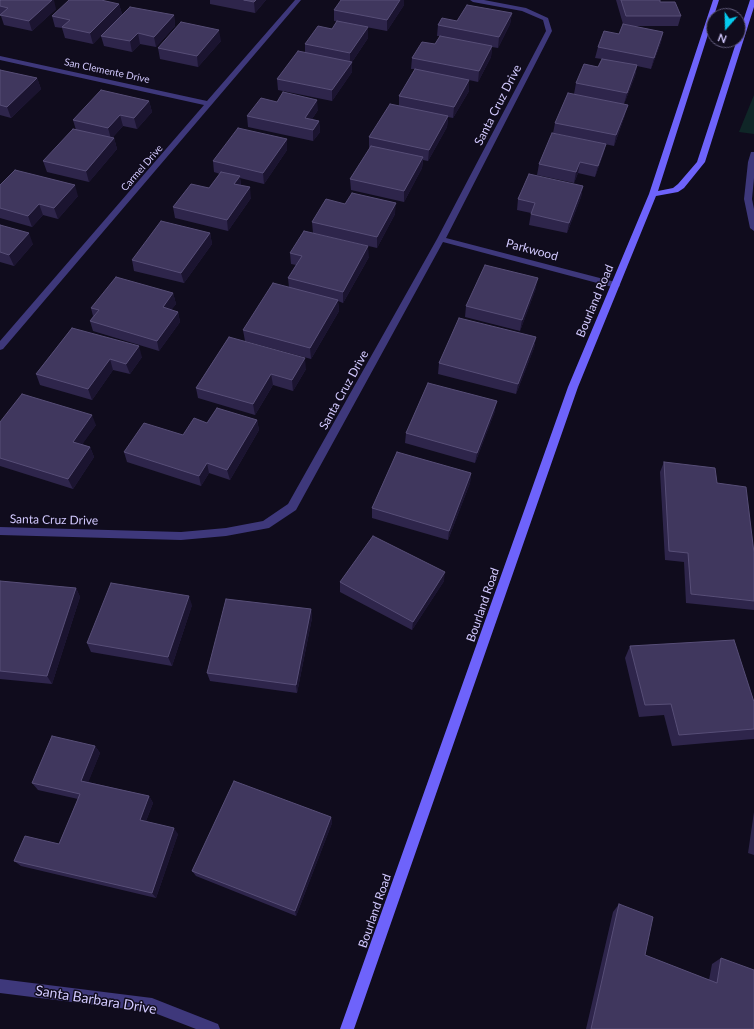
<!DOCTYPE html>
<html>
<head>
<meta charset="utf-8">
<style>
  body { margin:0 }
  #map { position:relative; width:754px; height:1029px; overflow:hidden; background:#100c1d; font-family:Lato,sans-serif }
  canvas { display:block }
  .north { position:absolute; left:706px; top:8px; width:40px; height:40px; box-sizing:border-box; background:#100c1d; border:1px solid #5e5877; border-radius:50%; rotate:200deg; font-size:11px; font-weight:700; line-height:16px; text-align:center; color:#d2c9fe }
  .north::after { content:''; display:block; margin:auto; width:14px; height:18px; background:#05cbee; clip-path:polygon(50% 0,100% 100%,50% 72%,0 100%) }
</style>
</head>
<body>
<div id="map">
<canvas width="754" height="1029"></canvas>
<div class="north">N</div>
</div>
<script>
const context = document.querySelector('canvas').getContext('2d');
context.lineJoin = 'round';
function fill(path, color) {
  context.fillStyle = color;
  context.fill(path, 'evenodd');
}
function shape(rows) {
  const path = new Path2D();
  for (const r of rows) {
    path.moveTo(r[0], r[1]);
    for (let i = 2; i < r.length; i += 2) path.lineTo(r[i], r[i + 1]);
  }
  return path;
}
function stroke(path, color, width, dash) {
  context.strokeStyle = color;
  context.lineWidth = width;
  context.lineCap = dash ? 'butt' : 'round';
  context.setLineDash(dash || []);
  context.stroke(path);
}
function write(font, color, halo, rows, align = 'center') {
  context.font = font + ' Lato,sans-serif';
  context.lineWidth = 3;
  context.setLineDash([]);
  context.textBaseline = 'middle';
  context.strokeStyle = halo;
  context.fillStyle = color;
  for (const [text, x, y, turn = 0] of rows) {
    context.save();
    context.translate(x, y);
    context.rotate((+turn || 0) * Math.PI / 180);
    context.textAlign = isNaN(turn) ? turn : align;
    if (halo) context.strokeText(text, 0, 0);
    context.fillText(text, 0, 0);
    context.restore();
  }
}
const green = shape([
  [754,95,754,134,739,132]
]);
const street = shape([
  [295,0,301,0,3,349,0,350,0,341,204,105,0,60,0,56,207,101,295,0],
  [470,0,484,0,526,8,548,18,552,31,446,238,619,283,620,285,619,287,616,288,443,242,296,510,269,528,226,536,181,540,0,535,0,527,181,532,226,528,263,521,288,504,437,239,546,31,543,20,522,11,473,2,470,0],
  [751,152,754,152,754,178,752,199,754,209,754,231,750,228,744,199,748,162,751,152],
  [0,979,152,998,218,1024,220,1029,196,1029,152,1012,0,993,0,979]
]);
const secondary = shape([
  [713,0,719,0,658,191,673,188,678,184,697,162,750,0,754,0,754,7,705,162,684,188,678,192,656,196,578,387,354,1029,340,1029,568,387,649,194,713,0]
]);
const wall = shape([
  [210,0,266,0,255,13,210,4],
  [616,0,660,0,660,2,681,16,678,26,634,26,663,32,661,42,651,69,637,66,635,76,624,104,625,115,614,146,553,133,555,123,574,94,576,83,598,67,602,59,595,58,598,47,619,34,623,24],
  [0,1,56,9,32,31,4,25,1,16,0,16],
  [119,4,122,14,93,44,65,38,62,28,55,27,52,16],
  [404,5,387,31,334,21,334,10],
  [512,13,510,24,498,48,492,47,491,57,478,82,469,80,469,91,453,118,448,117,447,127,428,161,423,160,422,168,404,202,351,190,350,179,370,148,369,148,369,137,399,106,399,96,415,69,411,69,412,58,435,44,440,36,437,36,438,25,457,21],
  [174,15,175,26,156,47,140,44,132,52,104,46,101,36],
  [368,38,352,62,352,72,332,101,278,90,277,79,305,52,305,44],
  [221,41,198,67,160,59,158,48],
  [0,70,37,78,41,89,11,118,0,115],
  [149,101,152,112,137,129,123,126,112,138,114,138,117,149,89,182,47,172,43,161,76,130,73,120],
  [318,110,312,119,319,121,320,132,313,141,248,127,247,116],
  [287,139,287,150,264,184,240,178,241,185,251,198,228,231,175,218,173,207,209,188,220,174,214,172,213,161],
  [606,144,603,155,595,177,578,173,574,183,537,175,539,164],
  [0,185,78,196,58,219,43,215,32,227,0,218],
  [583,186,581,197,567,233,529,225,531,213,517,210,518,199],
  [345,204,395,214,377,248,313,233,312,222],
  [0,225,33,244,14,266,0,262],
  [210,233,212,244,184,283,134,271,132,260],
  [290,253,369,257,343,303,338,301,339,311,311,359,245,341,243,330,289,288,288,278,296,265,291,264],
  [536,288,520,331,465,317,466,306],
  [173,293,176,304,171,310,178,312,180,322,159,351,93,331,90,321,93,316,91,308],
  [72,328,142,357,130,374,113,370,92,400,40,385,36,374],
  [229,337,306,369,293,391,273,385,255,415,198,398,196,388],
  [536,337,534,348,516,394,438,374,439,363],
  [495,411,475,463,405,443,406,433],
  [257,420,259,430,230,480,209,473,201,486,127,462,124,452,183,435,207,423],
  [0,422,96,425,82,444,90,447,94,457,73,489,0,466],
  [664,462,754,553,754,610,686,603,684,562,665,560,660,472],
  [471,473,470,483,448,540,372,518,372,508],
  [0,581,76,588,80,597,52,684,0,679],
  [444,581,412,630,340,592,340,582],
  [192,605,172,666,91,652,87,643],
  [311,609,312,618,297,693,210,681,207,673],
  [630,646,754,702,754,739,753,739,672,746,664,715,639,717,625,658],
  [95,746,100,753,88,782,149,796,153,803,146,821,178,834,156,898,21,866,14,861,59,844,78,799,38,790,32,783],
  [754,812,754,855,748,853],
  [331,817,332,823,296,916,196,876,192,871],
  [619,904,645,955,709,980,712,964,721,958,754,1029,586,1029,613,912]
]);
const shadedWall = shape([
  [52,0,54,0,56,9,32,31,29,21],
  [256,0,266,0,255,13,254,2],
  [400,0,404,0,404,5,387,31,387,20],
  [119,4,122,14,93,44,90,33],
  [512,13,510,24,498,48,499,37],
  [174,15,175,26,156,47,154,37],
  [368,27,368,38,352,62,352,72,332,101,332,90,350,63,350,53],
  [219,30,221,41,198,67,197,56],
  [663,32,661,42,651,69,654,58],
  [138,33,140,44,132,52,130,41],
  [492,46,491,57,478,82,479,71],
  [637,65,635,76,624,104,627,93],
  [37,78,41,89,11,118,7,107],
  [469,80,469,91,453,118,454,107],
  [317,100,318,110,305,129,305,118],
  [149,101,152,112,137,129,134,118],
  [628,105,625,115,614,146,616,135],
  [120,115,123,126,111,139,108,128],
  [448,116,447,127,428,161,429,150],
  [319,121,320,132,313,141,313,130],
  [114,138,117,149,89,182,86,171],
  [287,139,287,150,264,184,263,173],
  [606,144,603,155,595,177,598,166],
  [423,157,422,168,404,202,404,191],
  [580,162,578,173,574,183,576,172],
  [240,176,241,187,234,184],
  [75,185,78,196,58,219,54,208],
  [583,186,581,197,567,233,569,223],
  [250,187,251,198,228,231,227,220],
  [396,203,395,214,377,248,377,237],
  [39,204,43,215,32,227,28,216],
  [29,233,33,244,14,266,9,255],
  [210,233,212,244,184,283,181,273],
  [368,246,369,257,343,303,343,292],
  [538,278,536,288,520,331,522,320],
  [173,293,176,304,165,318,163,307],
  [338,300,339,311,311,359,310,348],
  [178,312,180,322,159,351,157,341],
  [536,337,534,348,516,394,518,384],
  [139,346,142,357,130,374,126,364],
  [305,358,306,369,293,391,292,380],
  [110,359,113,370,92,400,88,389],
  [271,374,273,385,255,415,253,404],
  [497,401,495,411,475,463,477,453],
  [92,415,96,425,77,452,73,442],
  [257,420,259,430,230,480,227,470],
  [90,447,94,457,73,489,68,479],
  [207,463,209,473,201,486,199,476],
  [471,473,470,483,448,540,449,531],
  [445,572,444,581,412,630,413,622],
  [76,588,80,597,52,684,47,676],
  [189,596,192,605,172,666,168,657],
  [311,609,312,618,297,693,296,685],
  [95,746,100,753,86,788,81,781],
  [149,796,153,803,144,826,140,820],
  [331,817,332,823,296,916,295,911],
  [174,828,178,834,156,898,152,893]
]);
const building = shape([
  [1,0,52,0,29,21,0,15,8,8,0,6,0,1,1,0],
  [69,0,101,0,119,4,90,33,62,27,70,20,52,16,69,0],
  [244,0,256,0,254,2,244,0],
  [341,0,400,0,387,20,334,10,341,0],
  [621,0,660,0,660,2,675,2,681,16,626,16,621,0],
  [467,5,512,13,499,37,438,25,442,18,457,21,467,5],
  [130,7,174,15,154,37,138,33,130,41,101,36,130,7],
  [337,21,368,27,350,53,305,44,318,26,332,29,337,21],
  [181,22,219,30,197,56,158,48,181,22],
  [623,24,663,32,654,58,598,47,604,31,619,34,623,24],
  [440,36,492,46,479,71,412,58,422,42,435,44,440,36],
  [298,51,352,62,332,90,277,79,298,51],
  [602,59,637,65,627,93,576,83,584,64,598,67,602,59],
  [415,69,469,80,454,107,399,96,415,69],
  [0,70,37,78,7,107,0,105,0,70],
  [101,90,149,101,134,118,120,115,108,128,73,120,101,90],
  [283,92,317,100,305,118,319,121,313,130,247,116,261,98,277,102,283,92],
  [568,93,628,105,616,135,555,123,568,93],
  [390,104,448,116,429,150,369,137,390,104],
  [238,128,287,139,263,173,213,161,238,128],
  [73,129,114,138,86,171,43,161,73,129],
  [552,133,606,144,598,166,580,162,576,172,539,164,552,133],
  [371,146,423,157,404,191,350,179,371,146],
  [15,170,75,185,54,208,39,204,28,216,0,208,0,185,15,170],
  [221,172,240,176,234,184,250,187,227,220,173,207,191,184,209,188,221,172],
  [529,174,583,186,569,223,531,214,535,203,518,199,529,174],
  [352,193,396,203,377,237,312,222,326,199,345,204,352,193],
  [161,221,210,233,181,273,132,260,161,221],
  [0,225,29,233,9,255,0,252,0,225],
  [304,231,368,246,343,292,288,278,302,256,290,253,304,231],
  [485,265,538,278,522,320,466,306,485,265],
  [116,277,173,293,163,307,178,312,157,341,90,321,99,310,91,308,116,277],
  [273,283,338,300,310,348,243,330,273,283],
  [459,318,536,337,518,384,439,363,459,318],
  [72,328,139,346,126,364,110,359,88,389,36,374,72,328],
  [229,337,305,358,292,380,271,374,253,404,196,388,229,337],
  [428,383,497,401,477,453,406,433,428,383],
  [22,394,92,415,73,442,90,447,68,479,0,458,0,422,22,394],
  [217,408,257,420,227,470,207,463,199,476,124,452,144,423,183,435,194,418,207,423,217,408],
  [397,452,471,473,449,531,372,508,397,452],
  [664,462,715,468,717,483,746,487,754,553,754,601,691,594,688,553,669,551,664,462],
  [373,536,445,572,413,622,340,582,373,536],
  [0,581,76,588,47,676,0,671,0,581],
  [111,583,189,596,168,657,87,643,111,583],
  [226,599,311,609,296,685,207,673,226,599],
  [734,640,754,702,754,729,679,735,671,704,645,705,630,646,734,640],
  [52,736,95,746,81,781,149,796,140,820,174,828,152,893,14,861,25,836,59,844,80,794,32,783,52,736],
  [234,781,331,817,295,911,192,871,234,781],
  [619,904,653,917,645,955,717,983,721,958,754,970,754,1029,591,1029,619,904]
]);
const farStreetnames = [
  ["San Clemente Drive",107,71,12],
  ["Carmel Drive",142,168,-49]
];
const streetNames = [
  ["Santa Cruz Drive",498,105,-63],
  ["Parkwood",532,250,15],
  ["Bourland Road",595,301,-67],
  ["Santa Cruz Drive",344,390,-61],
  ["Santa Cruz Drive",54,520,1],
  ["Bourland Road",483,605,-71],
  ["Bourland Road",375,911,-71]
];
const nearStreetnames = [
  ["Santa Barbara Drive",96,1000,9]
];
fill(green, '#0f2627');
fill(street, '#3e387b');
fill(secondary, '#6e63fb');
fill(wall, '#2e254b');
fill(shadedWall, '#1b1430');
fill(building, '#40375e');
stroke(building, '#574e77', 1);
write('10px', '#d2c9fe', '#100c1d', farStreetnames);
write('12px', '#d2c9fe', '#100c1d', streetNames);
write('14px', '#d2c9fe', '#100c1d', nearStreetnames);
</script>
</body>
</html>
